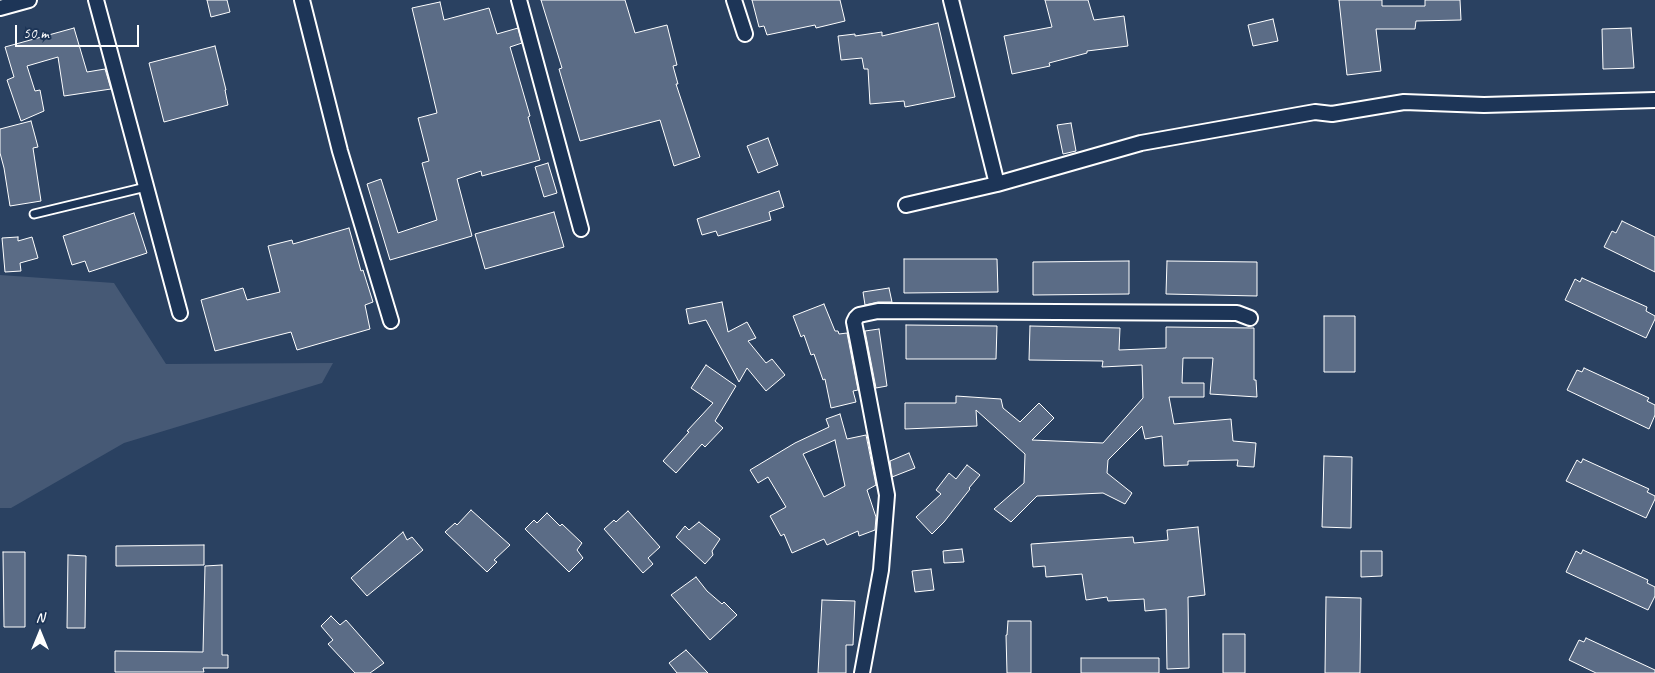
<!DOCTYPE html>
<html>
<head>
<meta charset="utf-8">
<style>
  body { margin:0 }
  #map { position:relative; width:1655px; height:673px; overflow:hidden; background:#2a4161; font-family:Caveat,sans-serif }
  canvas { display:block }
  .north { position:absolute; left:15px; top:608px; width:50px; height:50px; -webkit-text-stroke:4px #1d3557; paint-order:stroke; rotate:0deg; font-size:14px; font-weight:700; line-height:20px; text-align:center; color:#fff }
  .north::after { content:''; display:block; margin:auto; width:18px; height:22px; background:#fff; clip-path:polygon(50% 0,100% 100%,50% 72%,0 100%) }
  .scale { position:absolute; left:15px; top:25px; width:124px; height:22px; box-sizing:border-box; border:2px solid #fff; border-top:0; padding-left:6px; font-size:15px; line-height:18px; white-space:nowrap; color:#fff; -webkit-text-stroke:4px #1d3557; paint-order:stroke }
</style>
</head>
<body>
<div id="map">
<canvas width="1655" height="673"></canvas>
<div class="north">N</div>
<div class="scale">50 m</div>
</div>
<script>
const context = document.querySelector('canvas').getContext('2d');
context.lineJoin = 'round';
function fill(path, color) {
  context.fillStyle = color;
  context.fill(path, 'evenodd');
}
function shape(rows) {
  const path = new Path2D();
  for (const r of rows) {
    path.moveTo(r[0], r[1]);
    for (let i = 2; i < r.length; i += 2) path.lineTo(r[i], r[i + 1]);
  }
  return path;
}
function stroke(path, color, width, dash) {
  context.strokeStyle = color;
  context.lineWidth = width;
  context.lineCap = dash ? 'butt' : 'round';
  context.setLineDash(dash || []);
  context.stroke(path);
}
const green = shape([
  [0,275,114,283,166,364,333,363,322,383,124,443,11,508,0,508]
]);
const building = shape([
  [207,0,227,0,230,12,211,17,207,0],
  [541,0,625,0,635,33,667,25,677,65,673,66,678,84,676,84,700,157,674,166,660,120,580,141,559,69,562,68,541,0],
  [752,0,840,0,845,21,816,28,815,25,767,35,764,26,759,27,752,0],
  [1045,0,1088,0,1094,20,1124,16,1128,46,1087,51,1087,53,1049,63,1050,66,1012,74,1004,36,1052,27,1045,0],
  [1339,0,1382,0,1382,6,1425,6,1425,0,1460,0,1461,20,1416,21,1415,29,1376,29,1381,71,1347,75,1339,0],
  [440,2,444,20,489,8,497,34,518,28,522,43,510,47,530,116,528,117,540,160,482,176,481,171,457,179,472,236,390,260,367,184,381,179,398,233,437,220,422,163,429,161,418,118,437,113,412,8,440,2],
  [1273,19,1278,41,1253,46,1248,25,1273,19],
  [938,23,955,97,905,107,904,101,870,104,868,69,864,69,862,58,841,60,838,36,855,34,855,36,882,32,882,36,938,23],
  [74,28,87,72,105,69,111,89,64,96,58,57,27,66,35,91,40,90,44,111,21,121,7,80,14,77,5,47,74,28],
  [1631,28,1634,68,1603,69,1602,29,1631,28],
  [215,46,226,90,225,90,228,105,164,122,149,63,215,46],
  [31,121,38,147,33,148,41,201,10,206,4,168,0,153,0,129,31,121],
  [1071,123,1076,151,1063,154,1057,125,1071,123],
  [768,138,778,165,758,173,747,146,768,138],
  [548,163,557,193,544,197,535,167,548,163],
  [779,191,784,207,769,212,771,220,718,236,716,231,702,235,697,219,779,191],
  [554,212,564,247,485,269,475,234,554,212],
  [134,213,147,253,89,272,85,261,72,265,63,236,134,213],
  [1622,221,1655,237,1655,272,1604,247,1612,231,1616,233,1622,221],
  [349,228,361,271,363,270,373,302,365,305,370,329,297,350,291,332,215,351,201,300,243,288,247,300,280,292,268,246,292,240,293,244,349,228],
  [18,237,18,241,32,237,38,258,20,263,21,271,5,272,2,238,18,237],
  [904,259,997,259,998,292,904,293,904,259],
  [1129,261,1129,294,1033,295,1033,262,1129,261],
  [1167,261,1257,262,1257,296,1166,294,1167,261],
  [1582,278,1647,307,1646,311,1655,316,1655,319,1646,338,1565,300,1575,279,1580,282,1582,278],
  [889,288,892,302,878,302,865,305,863,292,889,288],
  [722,302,728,332,747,322,756,338,748,341,766,363,772,359,785,375,766,391,747,368,739,382,706,320,689,324,686,309,722,302],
  [824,304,835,331,838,331,839,334,847,333,858,390,853,391,856,402,831,408,825,379,823,380,814,354,811,355,804,335,801,337,793,316,824,304],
  [1324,316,1355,316,1355,372,1324,372,1324,316],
  [906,325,997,326,996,359,906,359,906,325],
  [1030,326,1120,328,1119,350,1166,348,1166,327,1254,328,1254,380,1256,380,1257,397,1210,394,1213,358,1183,358,1182,383,1204,383,1204,397,1169,397,1174,424,1231,419,1233,441,1256,443,1254,467,1237,466,1238,460,1188,461,1188,465,1164,466,1162,436,1145,439,1142,426,1108,460,1107,473,1132,493,1125,504,1103,493,1037,496,1011,522,994,509,1024,483,1025,454,976,410,977,426,905,429,905,403,956,403,956,396,1001,399,1003,408,1020,422,1039,403,1054,418,1032,440,1103,443,1143,398,1142,365,1102,367,1103,361,1029,360,1030,326],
  [879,329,887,386,876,388,865,331,879,329],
  [706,365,736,386,715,421,723,428,705,447,702,444,676,473,663,461,689,432,687,431,713,403,691,388,706,365],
  [1584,368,1649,398,1647,401,1655,405,1655,415,1649,429,1567,390,1577,370,1582,372,1584,368],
  [840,414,847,439,866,435,876,485,867,490,876,517,875,530,859,536,858,531,827,545,824,539,792,553,784,534,781,536,770,516,786,507,768,477,758,483,750,470,795,443,829,427,826,419,840,414],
  [835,440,845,486,824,497,803,454,835,440],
  [909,453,915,468,892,477,890,461,909,453],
  [1324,456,1352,457,1351,528,1322,527,1324,456],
  [1583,459,1649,489,1647,492,1655,496,1655,499,1646,518,1566,481,1577,460,1581,463,1583,459],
  [967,465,980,475,969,488,970,489,944,522,932,534,916,517,941,494,936,490,949,473,956,479,967,465],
  [471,510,510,545,494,560,497,562,487,572,445,532,455,523,457,525,471,510],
  [628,511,660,547,648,558,653,564,643,573,604,529,614,520,616,522,628,511],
  [547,513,560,526,562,524,582,543,577,550,583,558,569,572,525,529,534,520,537,523,547,513],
  [699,522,720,539,712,551,713,555,705,564,676,537,685,526,689,530,699,522],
  [1198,527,1205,595,1188,597,1189,668,1167,669,1166,609,1145,611,1144,599,1108,601,1107,597,1086,600,1082,574,1046,577,1045,566,1033,567,1031,544,1133,537,1134,543,1168,540,1167,530,1198,527],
  [403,532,407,540,412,537,423,550,367,596,351,578,403,532],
  [204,545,204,565,116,566,116,546,204,545],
  [962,549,964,562,944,563,943,551,962,549],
  [1583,550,1648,580,1647,583,1655,587,1655,596,1648,610,1566,572,1576,551,1581,554,1583,550],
  [1361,551,1382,551,1382,576,1361,577,1361,551],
  [3,552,25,552,25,627,4,627,3,552],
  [68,555,86,556,85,628,67,628,68,555],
  [222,565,222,655,228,655,228,668,203,668,204,672,115,672,115,651,203,652,205,566,222,565],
  [931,569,934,590,915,592,912,571,931,569],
  [696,577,707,591,722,604,724,602,737,615,710,640,671,595,696,577],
  [1326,597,1361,598,1360,673,1325,673,1326,597],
  [822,600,855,601,853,645,846,645,846,673,818,673,822,600],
  [331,616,340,625,346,620,384,663,370,673,355,673,328,644,333,640,321,626,331,616],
  [1008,621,1031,621,1031,673,1007,673,1006,635,1007,635,1008,621],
  [1223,634,1245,634,1245,673,1223,673,1223,634],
  [1586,638,1655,670,1655,673,1596,673,1569,660,1579,640,1584,642,1586,638],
  [686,650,708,673,677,673,669,663,686,650],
  [1081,658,1159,658,1159,673,1081,673,1081,658]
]);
const lane = shape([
  [34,214,146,187]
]);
const street = shape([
  [96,0,180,313],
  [302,0,340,151,391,321],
  [519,0,581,229],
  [734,0,745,34],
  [951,0,997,184],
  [0,8,29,0],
  [906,205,997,184,1141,143,1315,112,1332,114,1404,102,1484,105,1655,100],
  [862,673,881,570,887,495,858,342,854,322,856,318,859,315,878,311,1237,313,1250,318]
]);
fill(green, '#465975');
fill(building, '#5b6c86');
stroke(building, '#fff', 1);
stroke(lane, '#fff', 11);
stroke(street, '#fff', 18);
stroke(lane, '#1d3557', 7);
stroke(street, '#1d3557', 14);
</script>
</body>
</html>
